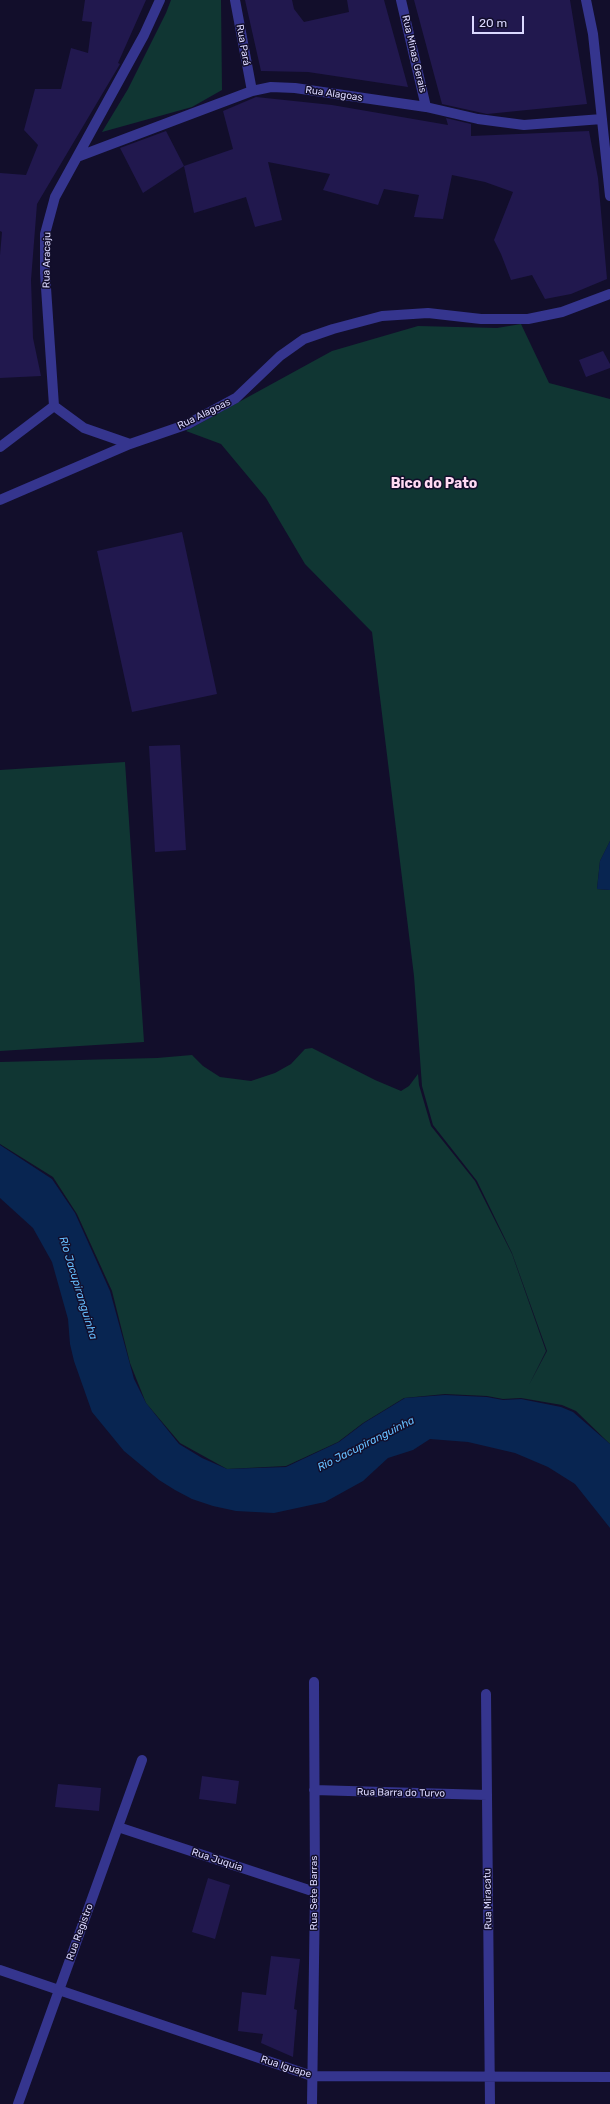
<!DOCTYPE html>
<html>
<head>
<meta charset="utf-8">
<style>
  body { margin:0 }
  #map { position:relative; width:610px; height:2104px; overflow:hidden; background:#120e2b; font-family:Rubik,sans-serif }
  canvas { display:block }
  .scale { position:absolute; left:472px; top:16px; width:52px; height:18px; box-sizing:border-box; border:2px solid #dbd8ff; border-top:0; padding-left:5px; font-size:12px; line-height:14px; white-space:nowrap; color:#dbd8ff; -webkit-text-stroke:3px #120e2b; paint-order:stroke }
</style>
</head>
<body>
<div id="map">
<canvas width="610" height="2104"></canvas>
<div class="scale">20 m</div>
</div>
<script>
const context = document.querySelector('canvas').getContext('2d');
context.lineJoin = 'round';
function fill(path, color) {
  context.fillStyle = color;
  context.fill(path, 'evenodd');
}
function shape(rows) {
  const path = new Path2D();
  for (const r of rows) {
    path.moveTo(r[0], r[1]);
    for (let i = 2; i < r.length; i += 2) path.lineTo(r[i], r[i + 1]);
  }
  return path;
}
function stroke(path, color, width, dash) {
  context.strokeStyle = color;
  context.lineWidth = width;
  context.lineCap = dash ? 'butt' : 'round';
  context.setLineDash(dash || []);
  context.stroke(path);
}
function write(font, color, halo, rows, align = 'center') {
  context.font = font + ' Rubik,sans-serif';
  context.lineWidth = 3;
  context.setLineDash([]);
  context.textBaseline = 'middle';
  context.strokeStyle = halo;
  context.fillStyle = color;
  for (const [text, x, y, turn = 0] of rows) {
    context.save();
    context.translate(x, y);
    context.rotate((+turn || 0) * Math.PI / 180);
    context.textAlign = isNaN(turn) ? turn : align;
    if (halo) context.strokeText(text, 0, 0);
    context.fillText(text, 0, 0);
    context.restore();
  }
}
const green = shape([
  [171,0,221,0,222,90,192,107,102,132,128,89,166,13],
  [521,324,549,383,610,399,610,841,600,861,597,889,610,890,610,1444,576,1411,562,1405,521,1398,503,1399,487,1396,445,1394,404,1398,363,1423,338,1442,286,1466,227,1469,180,1443,146,1403,130,1363,112,1291,77,1214,53,1177,0,1144,0,1062,157,1058,192,1055,203,1066,220,1077,251,1081,275,1073,291,1064,305,1049,312,1048,375,1080,401,1091,409,1086,418,1074,419,1085,431,1126,475,1181,512,1254,546,1351,529,1385,547,1351,512,1253,477,1181,433,1125,422,1086,414,976,372,632,305,564,266,498,221,444,186,431,332,351,418,326,497,328],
  [125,762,144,1042,0,1051,0,770]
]);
const water = shape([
  [610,841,610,890,597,889,600,861],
  [0,1145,52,1179,75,1213,110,1291,134,1379,146,1403,179,1444,202,1458,227,1469,286,1467,339,1442,364,1423,405,1398,445,1395,487,1397,503,1400,521,1399,561,1407,573,1412,610,1444,610,1528,575,1484,548,1467,515,1453,468,1442,430,1439,413,1450,388,1458,363,1481,325,1502,274,1513,236,1511,213,1506,192,1499,175,1490,159,1480,124,1451,92,1412,74,1361,70,1344,68,1319,52,1262,33,1228,0,1198]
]);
const building = shape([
  [85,0,146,0,118,63,120,64,37,204,31,280,33,338,41,376,0,378,0,255,2,232,0,231,0,173,26,175,38,145,24,130,35,89,61,89,71,48,88,53,92,22,82,21],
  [245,0,292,0,294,9,304,22,349,12,347,0,384,0,408,87,308,72,261,71],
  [414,0,570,0,587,104,487,114,442,104],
  [256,97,332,105,448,125,446,118,471,124,471,136,589,131,598,178,607,279,571,294,545,299,532,275,511,280,501,254,494,240,513,192,485,182,452,175,443,219,414,217,419,195,384,189,378,205,323,190,330,174,268,162,282,220,255,227,246,197,194,213,184,166,233,149,223,111],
  [166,131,184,166,143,193,120,148],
  [603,351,610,364,610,368,586,377,579,360],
  [182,532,217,694,132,712,97,551],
  [180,745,186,850,155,852,149,746],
  [202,1776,239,1781,236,1804,199,1799],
  [58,1784,101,1788,99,1811,55,1807],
  [208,1878,230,1885,215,1939,192,1932],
  [271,1956,300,1959,294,2009,297,2010,293,2057,261,2043,263,2034,238,2031,242,1992,266,1995]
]);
const minor = shape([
  [235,0,252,91],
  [401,0,426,107],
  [586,0,593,34,610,196],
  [77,157,252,91,271,87,295,88,426,107,478,119,524,125,602,119],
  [54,406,84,428,130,444],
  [0,447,54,406,45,273,45,234,55,197,144,35,160,0],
  [0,500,130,444,188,424,236,398,280,356,304,339,333,329,382,316,428,313,481,319,528,319,562,312,610,294],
  [486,1694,490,2104],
  [314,1790,487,1795],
  [118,1827,315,1892],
  [0,1970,312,2076,610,2077],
  [18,2104,142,1760],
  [312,2104,315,1892,314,1682]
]);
const streetNames = [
  ["Rua Pará",243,45,80],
  ["Rua Minas Gerais",414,54,77],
  ["Rua Alagoas",334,94,8],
  ["Rua Aracaju",47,260,-89],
  ["Rua Alagoas",204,414,-26],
  ["Rua Barra do Turvo",401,1793,1],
  ["Rua Juquia",217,1860,18],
  ["Rua Sete Barras",314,1893,-90],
  ["Rua Miracatu",488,1899,-91],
  ["Rua Registro",80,1932,-70],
  ["Rua Iguape",286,2067,18]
];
const waterNames = [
  ["Rio Jacupiranguinha",78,1288,73],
  ["Rio Jacupiranguinha",366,1444,-27]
];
const districtNames = [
  ["Bico do Pato",434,484]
];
fill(green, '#103633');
fill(water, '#082551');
fill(building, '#21184e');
stroke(minor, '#35358e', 10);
write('10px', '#dbd8ff', '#120e2b', streetNames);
write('italic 11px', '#66bfff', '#120e2b', waterNames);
write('bold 14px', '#ffdaf3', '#120e2b', districtNames);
</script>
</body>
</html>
